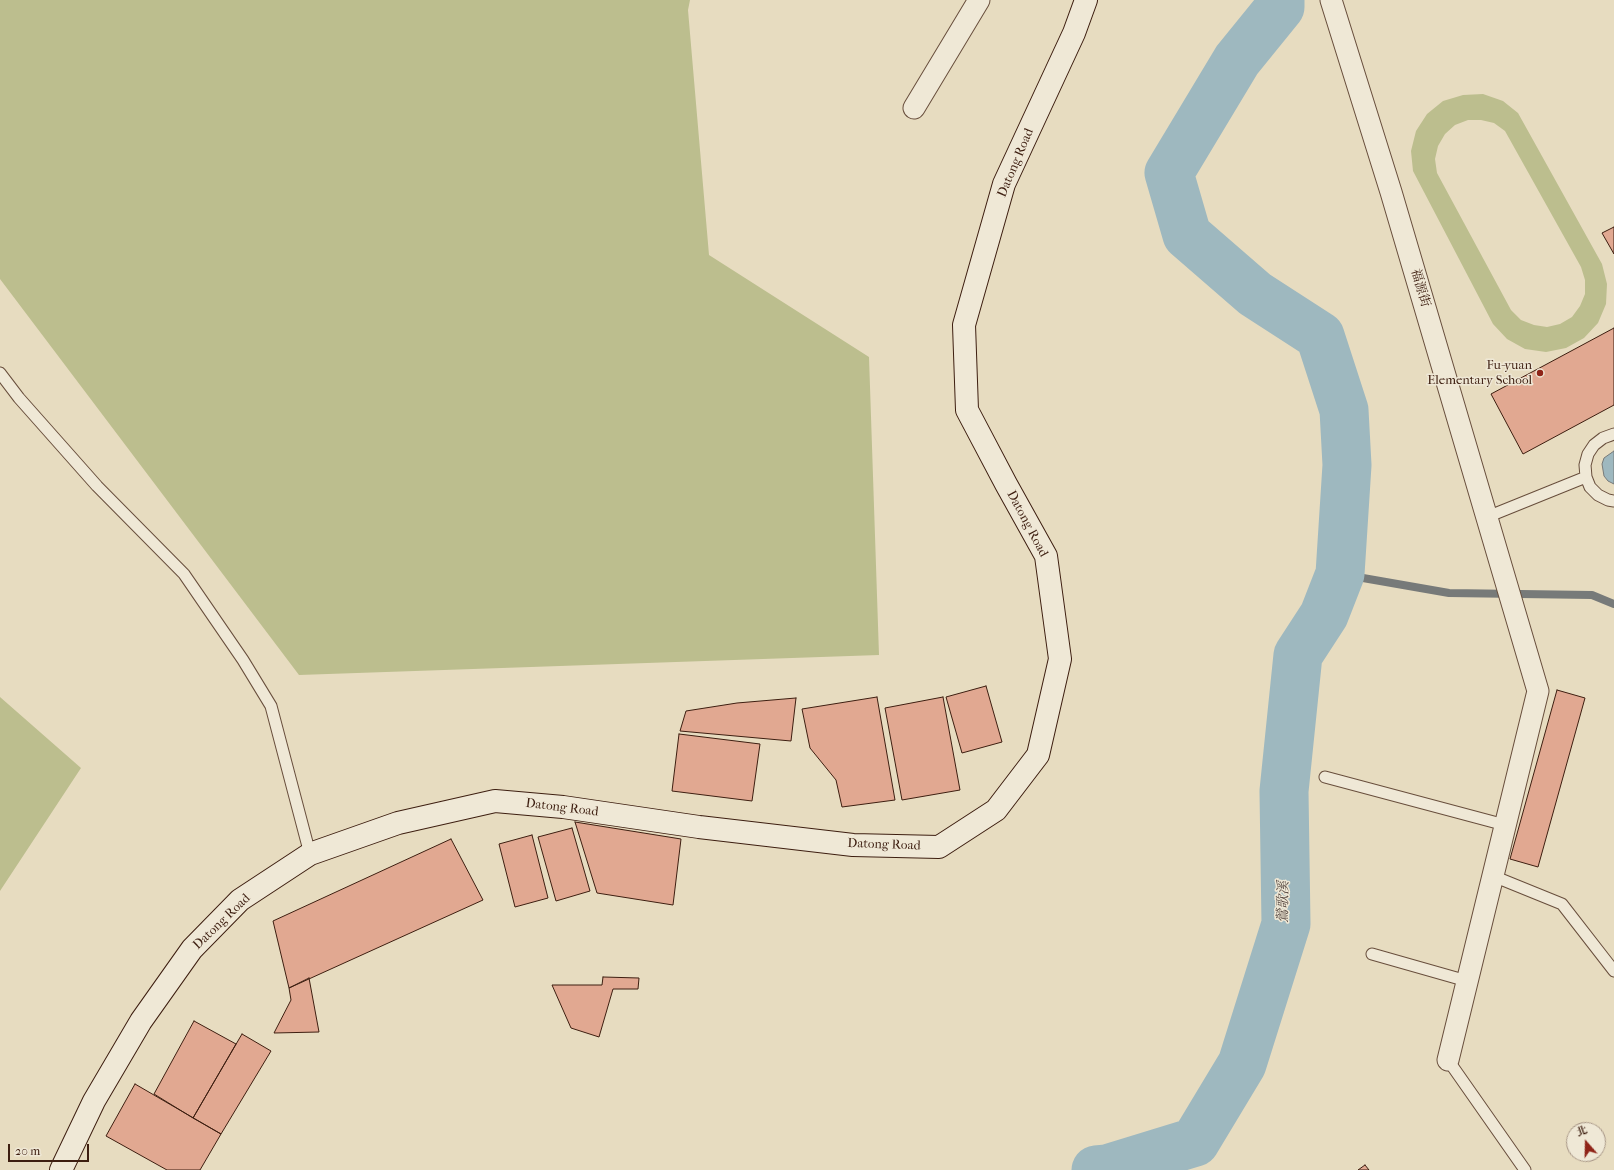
<!DOCTYPE html>
<html>
<head>
<meta charset="utf-8">
<style>
  body { margin:0 }
  #map { position:relative; width:1614px; height:1170px; overflow:hidden; background:#e7dcc0; font-family:"IM FELL French Canon","Noto Serif TC",serif }
  canvas { display:block }
  .north { position:absolute; left:1566px; top:1122px; width:40px; height:40px; box-sizing:border-box; background:#efe8d6; border:1px solid #a89787; border-radius:50%; rotate:340deg; font-size:11px; font-weight:700; line-height:16px; text-align:center; color:#3d1e10 }
  .north::after { content:''; display:block; margin:auto; width:14px; height:18px; background:#8f2418; clip-path:polygon(50% 0,100% 100%,50% 72%,0 100%) }
  .scale { position:absolute; left:8px; top:1144px; width:81px; height:18px; box-sizing:border-box; border:2px solid #3d1e10; border-top:0; padding-left:5px; font-size:12px; line-height:14px; white-space:nowrap; color:#3d1e10; -webkit-text-stroke:3px #efe8d6; paint-order:stroke }
</style>
</head>
<body>
<div id="map">
<canvas width="1614" height="1170"></canvas>
<div class="north">北</div>
<div class="scale">20 m</div>
</div>
<script>
const context = document.querySelector('canvas').getContext('2d');
context.lineJoin = 'round';
function fill(path, color) {
  context.fillStyle = color;
  context.fill(path, 'evenodd');
}
function shape(rows) {
  const path = new Path2D();
  for (const r of rows) {
    path.moveTo(r[0], r[1]);
    for (let i = 2; i < r.length; i += 2) path.lineTo(r[i], r[i + 1]);
  }
  return path;
}
function stroke(path, color, width, dash) {
  context.strokeStyle = color;
  context.lineWidth = width;
  context.lineCap = dash ? 'butt' : 'round';
  context.setLineDash(dash || []);
  context.stroke(path);
}
function write(font, color, halo, rows, align = 'center') {
  context.font = font + ' "IM FELL French Canon","Noto Serif TC",serif';
  context.lineWidth = 3;
  context.setLineDash([]);
  context.textBaseline = 'middle';
  context.strokeStyle = halo;
  context.fillStyle = color;
  for (const [text, x, y, turn = 0] of rows) {
    context.save();
    context.translate(x, y);
    context.rotate((+turn || 0) * Math.PI / 180);
    context.textAlign = isNaN(turn) ? turn : align;
    if (halo) context.strokeText(text, 0, 0);
    context.fillText(text, 0, 0);
    context.restore();
  }
}
const green = shape([
  [0,0,690,0,688,10,709,255,869,357,879,655,299,675,0,279],
  [1483,94,1503,101,1518,113,1602,264,1607,284,1606,304,1598,323,1584,338,1566,348,1546,352,1525,349,1507,339,1493,324,1413,171,1411,151,1416,131,1427,114,1443,101,1463,95],
  [1468,120,1481,120,1494,123,1505,131,1581,267,1585,280,1585,294,1580,306,1572,317,1560,324,1547,327,1534,325,1521,320,1511,310,1437,173,1435,159,1438,146,1445,134,1455,125],
  [0,697,81,768,0,891]
]);
const water = shape([
  [1614,451,1614,484,1608,481,1604,476,1602,464,1604,458,1614,451]
]);
const stream = shape([
  [1340,574,1449,593,1592,595,1614,604]
]);
const river = shape([
  [1096,1170,1107,1169,1195,1142,1242,1064,1286,924,1284,791,1298,655,1324,615,1340,574,1347,465,1344,410,1320,336,1255,294,1187,235,1169,173,1237,60,1280,7,1280,0]
]);
const building = shape([
  [1614,227,1614,254,1602,233,1614,227],
  [1614,328,1614,405,1523,454,1491,394,1614,328],
  [986,686,1002,742,962,753,946,697,986,686],
  [1557,690,1585,698,1538,867,1510,859,1557,690],
  [877,697,895,800,842,807,836,780,810,748,802,709,877,697],
  [943,697,960,790,902,800,885,708,943,697],
  [796,698,791,741,680,731,686,711,737,703,796,698],
  [679,734,760,744,752,801,672,791,679,734],
  [575,822,681,839,673,905,597,893,575,822],
  [572,828,590,891,556,901,538,837,572,828],
  [532,835,548,898,515,907,499,844,532,835],
  [451,839,483,900,289,988,273,921,451,839],
  [603,977,639,978,638,989,613,989,599,1037,571,1028,552,985,602,985,603,977],
  [309,978,319,1032,274,1033,291,1000,289,988,309,978],
  [194,1021,236,1044,193,1118,154,1094,194,1021],
  [242,1034,271,1051,221,1134,193,1118,242,1034],
  [135,1084,221,1134,200,1170,167,1170,106,1136,135,1084],
  [1365,1165,1369,1170,1358,1170,1365,1165]
]);
const lane = shape([
  [0,373,19,398,97,486,184,574,243,660,271,706,310,854],
  [1614,434,1603,438,1594,445,1588,454,1585,465,1586,477,1590,487,1598,495,1608,500,1614,501],
  [1487,517,1586,477],
  [1325,777,1505,825],
  [1493,876,1562,904,1614,971],
  [1372,954,1467,981],
  [1448,1060,1525,1170]
]);
const street = shape([
  [1331,0,1391,192,1538,691,1448,1060],
  [914,108,979,0]
]);
const secondary = shape([
  [61,1170,94,1101,141,1021,192,949,240,900,310,854,398,823,495,801,563,807,699,827,853,845,939,847,996,810,1038,755,1060,659,1046,556,1006,484,967,410,964,325,1004,184,1074,33,1086,0]
]);
const markers = [
  [1540,373,4,"#8f2418"]
];
const streetNames = [
  ["Datong Road",1016,163,-67],
  ["福源街",1420,288,74],
  ["Datong Road",1027,524,62],
  ["Datong Road",562,808,7],
  ["Datong Road",884,845,2],
  ["Datong Road",222,922,-44]
];
const poiNames = [
  ["Fu-yuan",1532,366],
  ["Elementary School",1532,381]
];
const waterNames = [
  ["鶯歌溪",1284,902,-89]
];
fill(green, '#bcbe8e');
fill(water, '#9eb8bf');
stroke(water, '#777a79', 1);
stroke(stream, '#777a79', 8);
stroke(river, '#9eb8bf', 49);
fill(building, '#e1a891');
stroke(building, '#3d1e10', 1);
stroke(lane, '#684e3c', 13);
stroke(street, '#684e3c', 23);
stroke(secondary, '#3d1e10', 24);
stroke(lane, '#efe8d6', 11);
stroke(street, '#efe8d6', 21);
stroke(secondary, '#efe8d6', 22);
for (const [x, y, r, color] of markers) {
  const dot = new Path2D();
  dot.arc(x, y, r, 0, 2 * Math.PI);
  context.fillStyle = color;
  context.fill(dot);
  stroke(dot, '#efe8d6', 1.5);
}
write('13px', '#3d1e10', '#efe8d6', streetNames);
write('13px', '#3d1e10', '#efe8d6', poiNames, 'right');
write('italic 14px', '#5a4c45', '#efe8d6', waterNames);
</script>
</body>
</html>
